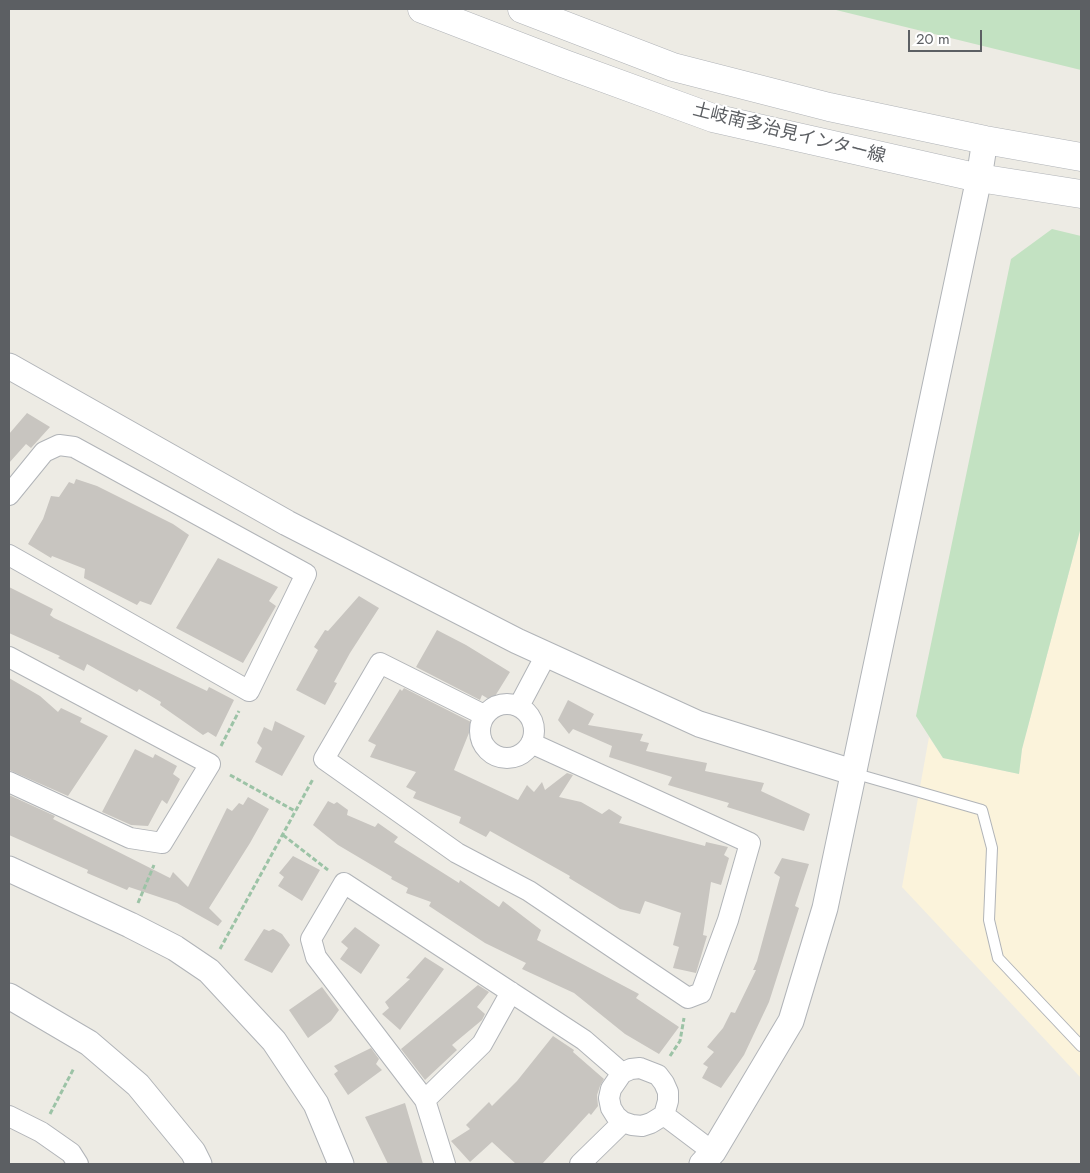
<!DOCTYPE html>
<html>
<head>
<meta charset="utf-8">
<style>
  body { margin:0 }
  #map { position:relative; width:1090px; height:1173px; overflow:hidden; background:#edebe4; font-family:Jost,sans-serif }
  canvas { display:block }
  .frame { position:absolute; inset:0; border:10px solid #5c5f63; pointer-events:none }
  .scale { position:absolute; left:908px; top:30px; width:74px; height:22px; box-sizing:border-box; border:2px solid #5c5f63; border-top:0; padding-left:6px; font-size:15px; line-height:18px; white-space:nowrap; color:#5c5f63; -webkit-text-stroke:4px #fff; paint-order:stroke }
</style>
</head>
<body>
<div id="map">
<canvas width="1090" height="1173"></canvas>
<div class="frame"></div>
<div class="scale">20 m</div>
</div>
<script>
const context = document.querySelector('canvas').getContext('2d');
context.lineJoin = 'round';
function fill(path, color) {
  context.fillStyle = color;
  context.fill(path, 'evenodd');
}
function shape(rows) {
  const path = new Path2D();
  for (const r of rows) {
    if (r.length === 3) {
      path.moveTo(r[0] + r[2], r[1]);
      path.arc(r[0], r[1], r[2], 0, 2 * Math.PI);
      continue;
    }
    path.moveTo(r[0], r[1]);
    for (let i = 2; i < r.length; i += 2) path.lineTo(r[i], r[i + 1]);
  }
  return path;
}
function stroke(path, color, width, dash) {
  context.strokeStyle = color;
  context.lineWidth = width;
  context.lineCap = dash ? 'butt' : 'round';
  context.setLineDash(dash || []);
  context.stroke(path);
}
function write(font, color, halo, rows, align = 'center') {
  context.font = font + ' Jost,"Noto Sans JP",sans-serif';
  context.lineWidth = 4;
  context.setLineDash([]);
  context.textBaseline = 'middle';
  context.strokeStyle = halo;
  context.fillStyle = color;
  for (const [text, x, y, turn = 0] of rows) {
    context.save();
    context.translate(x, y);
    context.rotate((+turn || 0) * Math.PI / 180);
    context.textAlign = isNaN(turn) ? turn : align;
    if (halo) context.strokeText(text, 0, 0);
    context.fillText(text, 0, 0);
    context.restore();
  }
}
const commercial = shape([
  [1081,527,1081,1078,902,887,929,737,943,758,1019,774,1022,749]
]);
const green = shape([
  [832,9,1081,9,1081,70],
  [1052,229,1081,236,1081,527,1022,749,1019,774,943,758,916,716,1011,259]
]);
const building = shape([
  [27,413,50,427,31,448,26,444,9,463,9,434],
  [76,479,97,486,173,524,189,535,151,605,140,601,137,605,84,578,85,569,52,556,51,558,28,544,43,519,51,496,59,497,69,482,74,484],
  [218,558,278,587,269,601,276,606,243,663,176,628],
  [9,587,53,609,50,615,54,618,207,691,209,687,234,700,216,737,208,732,203,735,160,705,161,702,139,689,137,692,87,664,84,671,58,658,60,656,9,633],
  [359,596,379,608,350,653,334,682,337,683,325,705,296,690,318,650,314,647,325,630,328,631],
  [437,630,466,645,510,672,492,701,482,695,480,700,416,667],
  [9,678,40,696,58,712,61,708,82,718,80,722,108,736,68,796,9,770],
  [404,688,473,723,454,770,518,800,527,785,534,792,542,782,545,790,567,773,573,775,559,797,581,802,602,814,609,809,622,817,619,823,705,846,706,842,728,847,724,855,729,858,721,885,711,882,703,935,707,936,696,973,673,968,679,947,673,945,681,913,645,901,640,914,620,909,569,878,570,876,490,831,486,837,459,823,461,817,413,798,416,792,406,787,416,772,370,757,376,745,368,741,400,689,402,691],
  [568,700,594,714,588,725,643,734,640,741,649,743,646,751,707,763,705,771,764,783,761,791,810,814,804,831,727,807,729,803,668,785,672,777,609,757,612,746,573,729,569,734,558,720],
  [275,721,305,736,282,776,255,762,262,748,257,743,264,727,272,731],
  [135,749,153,758,155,754,177,766,173,774,180,779,167,804,162,800,148,826,131,825,102,812],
  [9,795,55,816,53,819,170,878,173,872,188,887,227,808,232,811,239,803,243,805,248,797,269,809,250,843,209,908,222,921,218,926,177,903,129,887,127,890,87,873,88,870,9,835],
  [328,801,334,804,337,802,348,810,347,815,375,827,378,823,398,837,394,842,459,883,460,880,499,907,503,901,541,930,537,940,639,994,636,998,679,1027,659,1054,625,1034,574,993,522,969,526,963,485,943,429,906,431,902,406,893,408,888,391,879,392,877,338,845,313,825],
  [293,856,320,870,302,901,278,886,284,877,279,873],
  [782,858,809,864,795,906,799,908,769,1002,744,1055,721,1088,702,1078,708,1067,703,1064,714,1052,707,1047,723,1028,731,1012,735,1013,756,970,753,970,757,961,780,877,774,873],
  [355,927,380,945,361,974,340,959,348,948,341,942],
  [264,929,269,931,273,929,282,934,290,945,272,973,244,960],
  [425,957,444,969,400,1030,382,1014,389,1008,385,1002,410,979,406,978],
  [478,985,489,992,477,1007,485,1014,482,1020,452,1045,457,1050,425,1080,401,1049],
  [322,987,339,1010,331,1021,308,1038,289,1010],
  [553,1036,574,1050,573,1052,604,1079,600,1086,597,1095,598,1106,591,1115,589,1113,542,1164,516,1164,492,1142,470,1162,451,1141,470,1129,466,1125,489,1102,492,1106,517,1081],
  [371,1048,379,1059,376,1064,382,1070,348,1095,334,1074,338,1071,334,1066],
  [405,1103,423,1164,388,1164,365,1117]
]);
const path = shape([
  [221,746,239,711],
  [230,775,295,811],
  [283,835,328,870],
  [138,903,154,865],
  [220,949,313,779],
  [670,1056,680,1041,684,1018],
  [50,1114,74,1068]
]);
const service = shape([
  [853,773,982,810,992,848,989,920,998,958,1081,1046]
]);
const minor = shape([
  [9,495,44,452,59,445,74,447,306,574,249,691,9,555],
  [9,657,210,764,162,843,130,838,9,782],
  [507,731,27],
  [519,706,546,655],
  [484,715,380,663,324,759,457,853,529,891,688,998,701,993,728,920,750,843,531,743],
  [640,1068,658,1075,664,1083,668,1092,668,1101,664,1115,651,1123,642,1126,632,1125,623,1122,616,1116,611,1108,609,1098,611,1089,622,1073,631,1069,640,1068],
  [425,1100,482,1044,511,992],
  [664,1115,713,1152],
  [9,1116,41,1132,71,1153,78,1164],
  [445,1164,425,1100,316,957,311,939,344,883,584,1040,622,1073],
  [580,1164,623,1122]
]);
const tertiary = shape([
  [9,366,287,523,517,641,699,724,852,772],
  [9,869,130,925,175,948,209,971,274,1041,316,1104,341,1164],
  [9,996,89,1043,138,1085,193,1152,199,1164],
  [702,1164,713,1152,791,1021,825,908,979,178,985,140]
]);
const secondary = shape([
  [422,9,565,64,713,118,979,178,1081,194],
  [522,9,673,67,829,107,985,140,1081,157]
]);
const streetNames = [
  ["土岐南多治見インター線",789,134,14]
];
fill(commercial, '#fbf3db');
fill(green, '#c3e2c2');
fill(building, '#c8c5c0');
stroke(service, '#b1b4b8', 12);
stroke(minor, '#b1b4b8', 22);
stroke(tertiary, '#b1b4b8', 27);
stroke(secondary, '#b0b3b7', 29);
stroke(path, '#9cc3a6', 3, [5, 2.5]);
stroke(service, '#fff', 10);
stroke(minor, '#fff', 20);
stroke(tertiary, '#fff', 25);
stroke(secondary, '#fff', 28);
write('18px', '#5c5f63', '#fff', streetNames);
</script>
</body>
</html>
